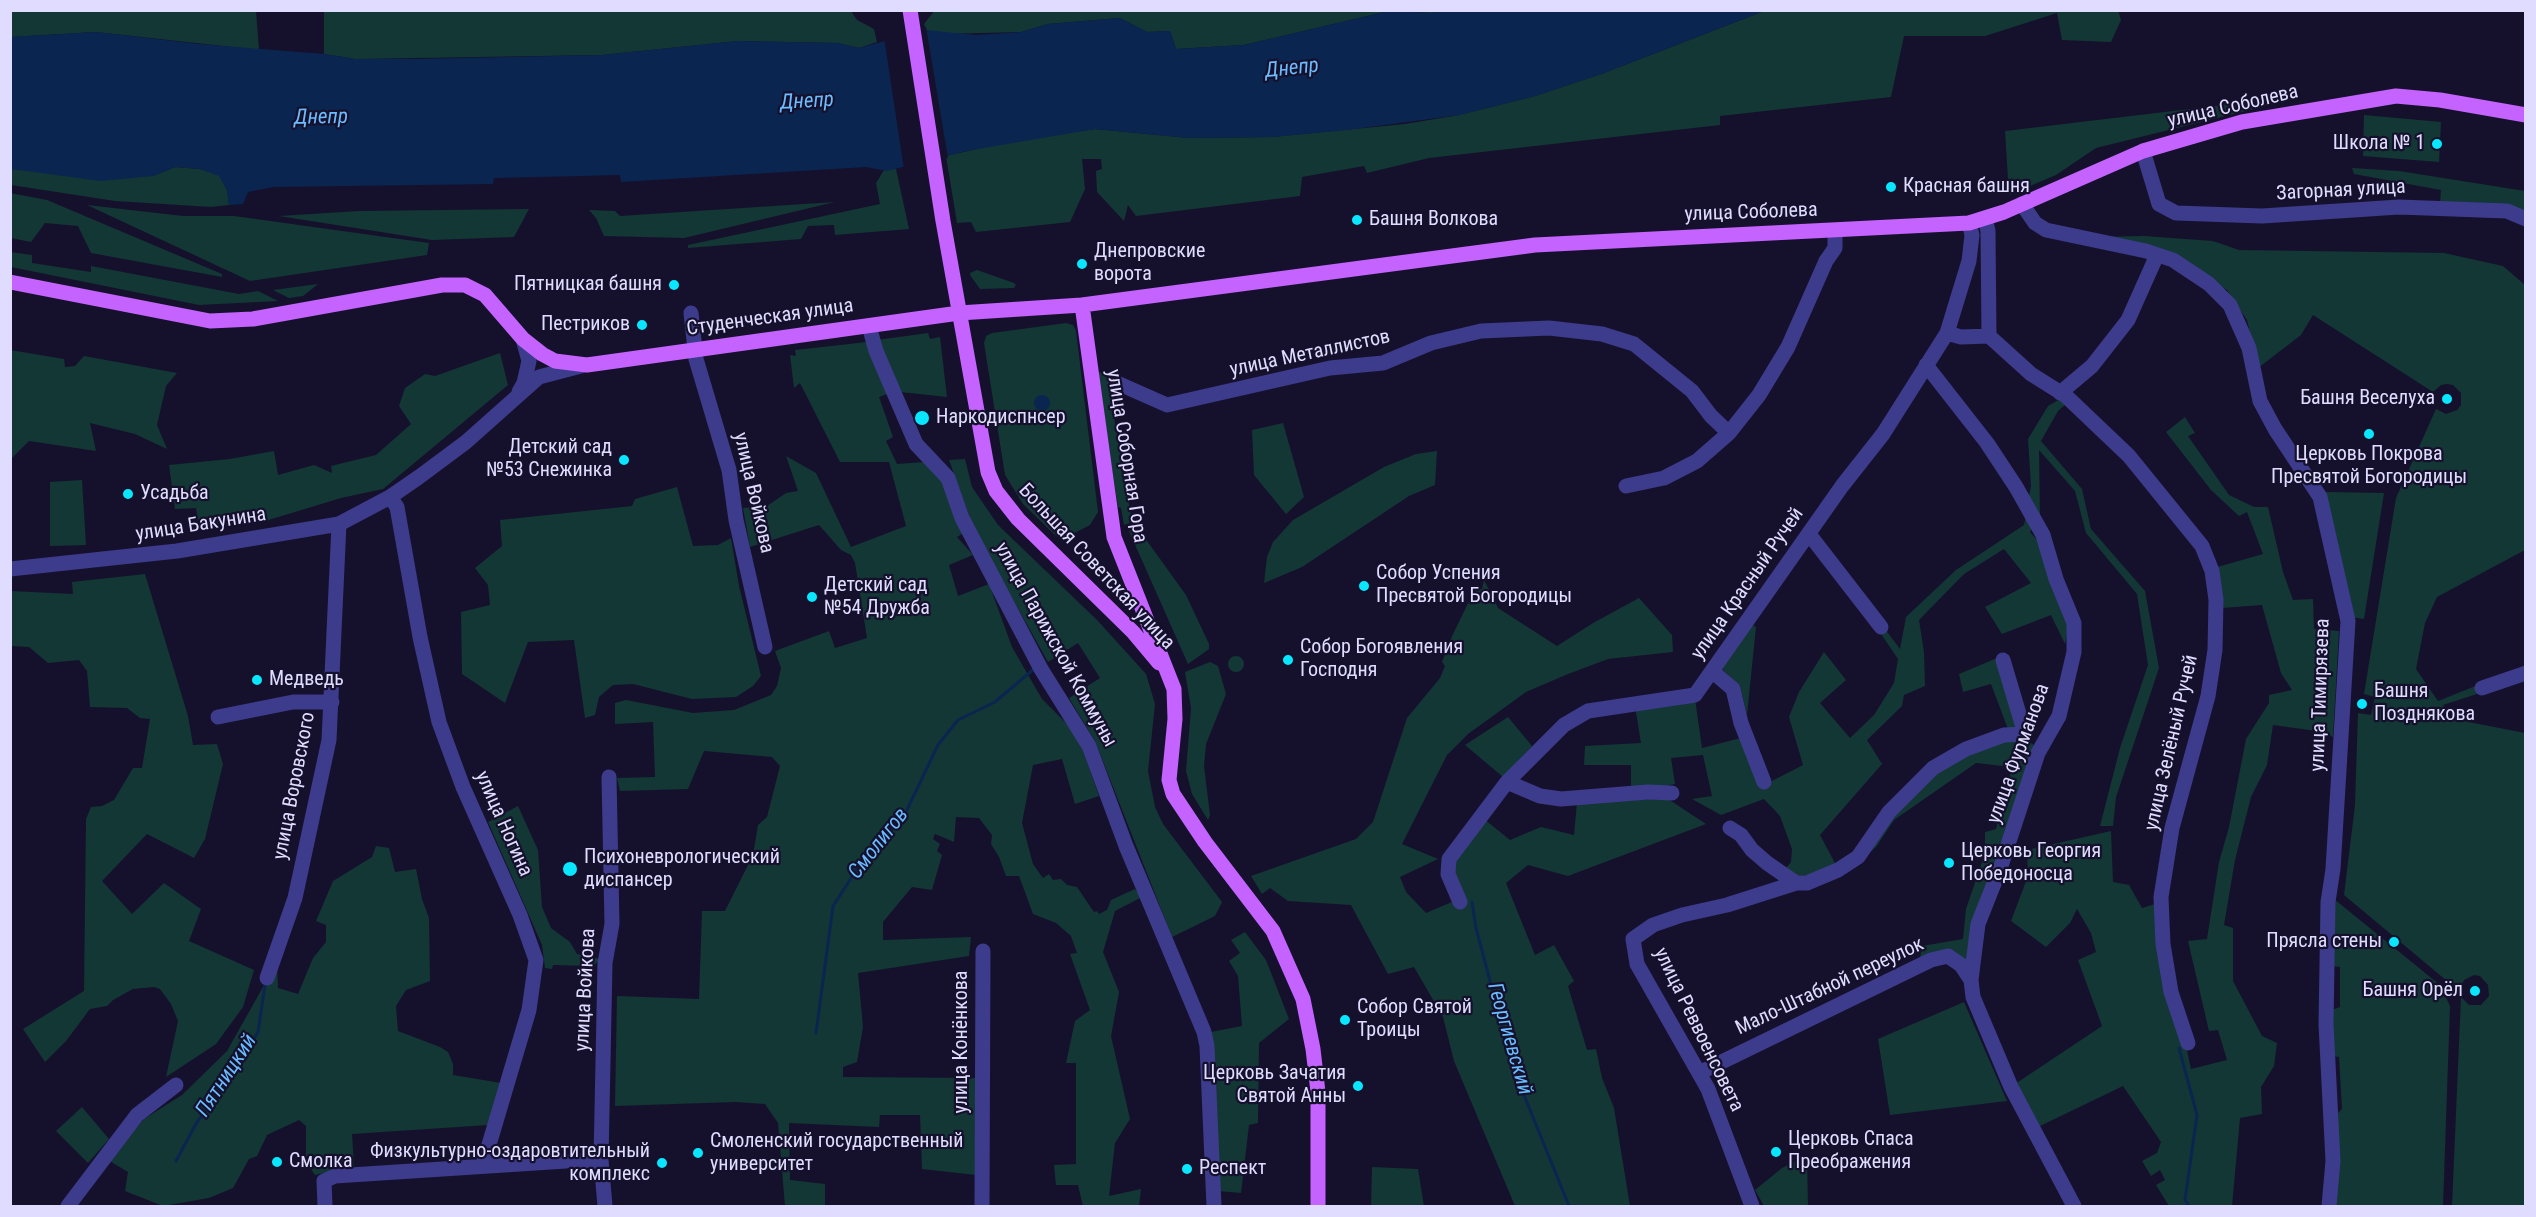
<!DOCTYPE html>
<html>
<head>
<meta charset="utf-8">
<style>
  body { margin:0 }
  #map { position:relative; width:2536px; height:1217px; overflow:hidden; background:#15112c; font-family:"Roboto Condensed",sans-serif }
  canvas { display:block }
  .frame { position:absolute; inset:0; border:12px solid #e0dcff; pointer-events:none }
</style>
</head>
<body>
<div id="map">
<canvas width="2536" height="1217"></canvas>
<div class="frame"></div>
</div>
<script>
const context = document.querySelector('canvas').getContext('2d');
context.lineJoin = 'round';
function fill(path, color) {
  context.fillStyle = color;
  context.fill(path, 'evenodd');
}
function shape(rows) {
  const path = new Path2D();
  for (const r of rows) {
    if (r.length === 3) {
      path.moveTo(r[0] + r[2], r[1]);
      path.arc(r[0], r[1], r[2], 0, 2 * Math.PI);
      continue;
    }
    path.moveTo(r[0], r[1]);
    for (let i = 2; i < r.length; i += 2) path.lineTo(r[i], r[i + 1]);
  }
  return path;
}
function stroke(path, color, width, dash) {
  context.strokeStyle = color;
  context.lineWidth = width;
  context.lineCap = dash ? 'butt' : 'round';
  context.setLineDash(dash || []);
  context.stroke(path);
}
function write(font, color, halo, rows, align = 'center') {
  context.font = font + ' "Roboto Condensed",sans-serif';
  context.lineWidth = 4.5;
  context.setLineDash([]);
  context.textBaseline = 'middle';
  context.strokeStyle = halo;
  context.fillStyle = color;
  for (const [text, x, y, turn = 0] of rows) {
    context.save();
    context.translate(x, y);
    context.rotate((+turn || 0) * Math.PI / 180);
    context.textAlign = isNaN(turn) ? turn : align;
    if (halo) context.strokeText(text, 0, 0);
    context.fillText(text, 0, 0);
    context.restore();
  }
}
const green = shape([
  [935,10,1437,11,1431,13,1389,11,1244,45,1176,49,1170,31,1147,32,1120,18,1048,24,1021,32,943,34,926,30,924,24],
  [2118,10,2121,20,2111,42,2062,40,2057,13,1985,36,1904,36,1891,97,1720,116,1720,125,1429,158,1367,173,1364,166,1302,177,1300,196,1136,216,1128,205,1124,221,1097,192,1096,171,1102,169,1101,159,1082,159,1085,189,1070,222,976,232,971,222,957,223,946,156,1007,142,1095,129,1189,138,1272,137,1405,124,1459,115,1535,96,1604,73,1764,11],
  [10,11,256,11,259,50,96,32,11,37],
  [324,11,851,11,857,20,874,29,877,42,859,48,837,43,738,41,602,55,355,59,324,54],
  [2298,98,2096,148,2056,175,2009,195,2005,131,2274,99],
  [2364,115,2441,122,2439,162,2363,156],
  [175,167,200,169,219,175,227,190,229,205,211,207,115,201,11,185,10,169,153,176],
  [2352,168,2399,171,2525,191,2525,216,2440,204,2441,190,2354,174],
  [896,169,909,229,835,235,834,225,808,226,801,239,688,248,688,245,880,204,876,183,884,170],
  [10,193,47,200,222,274,222,277,91,253,78,226,45,223,31,242,11,238],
  [835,202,684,238,604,236,596,218,589,210,615,211,620,216],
  [87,205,183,216,234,216,429,243,427,255,250,281],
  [529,209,514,237,432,240,279,216,359,211],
  [2144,236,2213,241,2239,250,2444,253,2503,266,2525,285,2525,550,2437,597,2425,623,2416,669,2438,701,2483,683,2486,691,2443,705,2453,719,2525,733,2525,1206,2452,1206,2461,997,2469,1005,2481,1005,2489,996,2488,985,2480,976,2474,975,2464,980,2459,991,2344,895,2355,805,2358,713,2371,715,2375,697,2364,694,2396,498,2436,409,2446,414,2457,410,2461,405,2461,393,2453,385,2447,384,2441,385,2433,392,2313,315,2301,335,2258,368,2247,320,2227,290,2176,257,2097,237],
  [10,252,32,255,32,263,91,272,91,266,239,294,258,291,278,301,199,305,11,267],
  [977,270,1014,283,1016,285,1014,288,980,289,970,275,970,273],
  [318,284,303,296,289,298,273,290],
  [1066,323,1073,325,1076,331,1098,512,1090,525,1063,539,1056,536,1023,504,1005,475,984,343,986,336,992,333],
  [928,333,930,339,940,337,947,397,900,392,877,340],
  [867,342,890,393,879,397,893,437,886,441,897,464,938,461,962,534,957,537,973,555,949,565,958,596,989,584,1012,647,1042,699,1077,734,1099,796,1075,804,1062,759,1033,765,1022,823,1033,864,1043,878,1049,874,1053,880,1061,879,1067,885,1077,887,1094,912,1097,911,1099,914,1107,910,1111,900,1135,889,1142,897,1115,911,1103,952,1119,992,1111,1036,1130,1119,1115,1143,1109,1196,1141,1189,1139,1206,1083,1206,1078,1185,1056,1185,1054,1165,1076,1164,1076,1063,1066,1063,1075,1021,1090,1010,1070,954,1077,953,1071,936,1056,923,1033,914,1019,876,1006,876,999,857,991,844,992,835,979,818,956,817,954,842,935,834,933,839,940,844,937,851,942,855,932,890,912,887,883,922,883,940,971,937,969,956,858,973,863,1027,857,1062,843,1067,843,1077,975,1078,976,1175,922,1169,920,1115,880,1115,879,1127,789,1123,790,1180,825,1184,825,1206,785,1206,778,1123,765,1104,735,1102,615,1106,617,996,699,999,702,911,725,911,753,855,758,825,767,817,780,766,772,757,704,751,688,789,620,791,617,778,655,777,653,722,615,724,615,703,626,700,693,713,734,710,771,695,777,686,781,668,775,651,829,631,835,648,867,638,855,563,851,555,841,550,819,525,750,547,743,508,767,506,786,493,798,491,786,456,816,473,851,547,906,526,889,462,840,462,800,383,794,388,790,355,796,356,795,350],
  [10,350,64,359,65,367,75,366,84,356,177,373,166,386,157,425,167,449,135,434,90,423,96,451,29,441,11,459],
  [500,353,508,385,383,489,341,498,262,522,199,530,196,508,175,509,169,465,230,459,274,451,278,475,314,465,332,473,331,466,376,455,411,424,399,406,405,388,425,374,435,376],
  [1101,372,1107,377,1132,522,1124,525,1121,508,1118,507,1097,374],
  [2060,399,2066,404,2058,411,2041,441,2082,489,2091,529,2145,591,2159,668,2116,797,2113,826,2100,826,2120,748,2148,665,2137,594,2086,533,2075,491,2039,450,2040,519,2028,501,2031,486,2028,439,2048,406],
  [2185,417,2195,433,2188,436,2229,495,2254,507,2268,507,2283,572,2293,600,2313,599,2314,629,2339,631,2333,737,2324,732,2273,725,2267,765,2251,797,2235,860,2224,925,2233,928,2233,981,2262,1036,2277,1043,2274,1066,2261,1087,2262,1114,2240,1118,2232,1206,2169,1206,2156,1185,2165,1180,2160,1170,2151,1176,2142,1161,2157,1153,2161,1142,2123,1086,2040,1126,2015,1084,2102,1026,2078,960,2096,952,2091,933,2077,909,2070,923,2046,947,2011,921,2028,876,2027,850,2111,831,2113,882,2129,885,2142,908,2155,904,2191,1069,2227,1060,2218,1030,2209,1031,2188,941,2207,939,2219,862,2229,827,2246,739,2269,703,2269,695,2292,690,2281,673,2262,605,2222,608,2214,568,2263,554,2247,512,2239,516,2211,490,2166,432],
  [1283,423,1304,497,1286,514,1254,475,1252,430],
  [1437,451,1435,485,1409,496,1302,567,1264,583,1267,557,1273,542,1293,520,1384,467,1416,454],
  [965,459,972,487,998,525,1097,620,1146,674,1155,704,1148,771,1155,807,1163,824,1222,902,1215,916,1172,937,1095,741,1069,698,1100,678,1078,643,1048,662,975,532,949,460],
  [82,480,86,545,50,546,50,482],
  [677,487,693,546,718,545,731,538,739,586,761,676,753,686,736,697,692,699,633,684,613,685,599,697,595,715,585,718,574,640,528,642,505,703,462,674,461,612,490,605,488,585,475,568,502,546,500,520,632,506,635,499],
  [2326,492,2384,493,2364,619,2351,617],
  [2026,515,2034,525,2030,532,2038,541,2069,625,2065,644,2051,615,2002,634,1985,607,2031,583,2004,549,1964,574,1919,620,1924,652,1925,686,1904,695,1902,706,1867,740,1882,764,1820,835,1836,865,1811,875,1797,876,1786,868,1791,862,1792,849,1780,816,1764,799,1721,815,1692,799,1712,796,1703,755,1671,758,1675,784,1631,792,1631,765,1584,765,1585,746,1641,743,1635,706,1695,699,1702,748,1741,738,1770,782,1803,765,1789,717,1799,692,1824,652,1846,680,1820,703,1850,738,1874,715,1894,683,1898,659,1881,634,1885,629,1900,649,1906,617,1956,570,2024,525],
  [1137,527,1186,595,1209,644,1209,649,1188,664,1129,531],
  [145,574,188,716,193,745,217,744,223,764,205,839,194,858,147,834,102,881,132,914,164,883,201,909,189,941,254,970,243,1007,216,1044,166,1077,178,1021,171,1004,160,989,154,987,133,989,113,1000,107,1006,90,1009,66,1041,45,1062,23,1029,84,991,86,819,91,807,102,806,114,800,133,768,142,768,150,719,140,718,127,708,90,707,87,671,79,660,48,663,29,647,11,646,11,591,73,594,72,582],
  [1484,580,1498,608,1557,646,1593,623,1639,598,1672,635,1673,652,1608,659,1568,674,1526,692,1468,734,1447,755,1402,844,1438,859,1400,877,1406,892,1426,913,1454,901,1450,863,1484,819,1510,840,1541,827,1574,835,1577,802,1668,799,1706,824,1568,876,1528,865,1506,883,1535,955,1554,945,1574,981,1568,986,1587,1050,1596,1049,1602,1078,1614,1108,1630,1206,1515,1206,1454,1061,1443,1017,1414,967,1388,974,1351,905,1288,901,1270,888,1262,894,1251,876,1356,839,1373,822,1407,718,1440,678,1445,666,1442,662,1452,636,1476,587,1482,589],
  [1751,624,1756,627,1747,715,1740,686,1722,669],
  [1236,664,8],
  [1997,658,2018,727,2008,729,1991,684,1963,692,1959,674],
  [1210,662,1218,666,1226,694,1206,744,1204,766,1210,815,1208,820,1192,794,1186,771,1191,708,1185,672],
  [1508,717,1532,746,1503,777,1465,745],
  [2025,739,2034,745,1969,966,1920,958,1922,946,1963,939,1966,909,1985,853,1985,832,1996,829,2012,767,1976,763,1894,820,1876,847,1862,859,1891,815,1935,771,2003,740],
  [518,806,538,850,542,907,551,928,570,942,577,954,601,959,593,966,553,965,552,969,545,968,542,945,488,822],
  [376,846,389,848,395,872,416,869,422,899,429,918,430,981,406,990,396,1006,398,1031,440,1047,448,1052,453,1064,453,1075,501,1083,488,1125,352,1134,354,1166,315,1175,309,1166,306,1156,306,1126,299,1120,267,1135,257,1156,249,1159,233,1188,209,1198,163,1206,125,1191,128,1172,108,1160,144,1119,182,1095,227,1051,277,962,278,988,298,994,313,958,326,942,326,925,316,921,333,881,372,857],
  [2334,899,2440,985,2450,1006,2443,1206,2332,1206,2336,1115,2342,1109,2339,1057,2333,1056,2332,1010,2340,1007,2340,967,2331,966],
  [1245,932,1266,960,1289,1019,1259,1043,1258,1123,1249,1125,1241,1193,1218,1191,1211,1032,1242,1026,1238,976,1229,961,1240,953,1231,940],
  [1964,1002,2007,1101,1890,1115,1878,1039],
  [82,1107,109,1139,88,1163,56,1131],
  [1798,1160,1807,1160,1808,1206,1764,1206,1755,1190,1782,1168],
  [1372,1167,1418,1169,1424,1206,1371,1206]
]);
const water = shape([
  [1437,10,1764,11,1604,73,1535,96,1459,115,1347,130,1272,137,1189,138,1095,129,966,151,887,171,866,167,621,182,620,175,581,176,494,178,493,184,273,187,248,192,243,204,229,205,227,190,219,176,200,169,175,167,153,176,101,181,11,169,10,37,96,32,199,44,324,54,355,59,414,59,602,55,738,41,837,43,859,48,926,30,976,35,1021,32,1048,24,1120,18,1147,32,1170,31,1176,49,1244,45,1389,11,1431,13],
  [1042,403,8]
]);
const pier = shape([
  [926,27,948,158,904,170,884,37]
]);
const stream = shape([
  [1472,902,1476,928,1513,1068,1569,1206],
  [816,1033,833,906,861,863,904,816,938,745,958,720,995,702,1035,668],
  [2179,1048,2197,1115,2185,1200,2189,1206],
  [176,1161,197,1122,223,1089,258,1032,265,985]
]);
const minor = shape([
  [2143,151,2159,204,2176,213,2262,216,2399,207,2507,211,2526,219],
  [2022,204,2035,223,2046,230,2146,251,2173,260,2209,284,2230,305,2249,348,2260,401,2275,429,2320,497,2348,621,2333,869,2328,902,2326,1024,2333,1161,2329,1206],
  [1985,218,1988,231,1989,336,2031,374,2066,396,2129,456,2202,546,2212,571,2216,600,2215,650,2208,696,2172,828,2161,897,2163,944,2171,992,2188,1043],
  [691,313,696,359,729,470,736,520,765,647],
  [869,326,876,351,916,444,948,478,962,518,1041,669,1089,746,1126,846,1204,1032,1207,1046,1214,1206],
  [1947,333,1961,337,1989,336],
  [1926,365,1987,443,2016,487,2043,535,2056,579,2074,623,2074,652,2059,716,2038,753,2001,866,1978,924,1971,980,1973,997,2011,1087,2074,1206],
  [1115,382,1167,405,1330,368,1383,363,1431,343,1481,331,1549,328,1602,334,1634,344,1692,391,1711,416,1729,433],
  [519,392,524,383,529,361,523,339],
  [2060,393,2092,366,2128,320,2157,255],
  [1626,486,1664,478,1697,461,1729,433,1759,395,1788,347,1826,261,1835,248,1835,231],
  [390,497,397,507,420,637,439,722,463,787,520,915,536,960,529,1010,483,1165],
  [1809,534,1881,627],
  [10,569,177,551,339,524,390,497,419,477,466,442,539,377,581,366],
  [1712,671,1733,689,1741,723,1764,782],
  [2482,688,2526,673],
  [218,717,293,702,332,702],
  [1507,782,1540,796,1561,799,1648,792,1672,793],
  [1730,828,1741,835,1752,850,1767,863,1796,883],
  [1460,902,1448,874,1449,859,1507,782,1564,725,1588,711,1695,695,1842,486,1883,434,1947,333,1969,261,1972,235,1969,223],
  [267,978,295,898,329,740,339,524],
  [1699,1073,1931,960,1948,956,1961,965,1971,980],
  [573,1161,601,1160],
  [68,1206,137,1115,176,1085],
  [325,1206,324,1181,335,1176,566,1161],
  [605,1206,601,1160,605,963,612,924,609,777],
  [982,1206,983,951],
  [1752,1206,1708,1089,1637,964,1633,939,1653,925,1682,915,1727,905,1796,883,1807,883,1838,870,1858,857,1889,812,1933,768,1966,749,2004,735,2025,734,2003,660]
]);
const major = shape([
  [910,10,943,221,988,472,996,491,1018,519,1133,632,1159,663],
  [10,282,210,321,253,319,442,285,465,285,485,295,523,339,542,354,555,361,587,365,959,313,1082,305,1535,245,1969,223,2004,212,2143,151,2242,122,2396,96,2440,100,2526,115],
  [1082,305,1114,537,1174,689,1175,719,1169,780,1173,794,1205,842,1273,931,1303,999,1313,1049,1318,1092,1318,1206]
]);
const markers = [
  [2437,144,6,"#08e7ff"],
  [1891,187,6,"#08e7ff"],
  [1357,220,6,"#08e7ff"],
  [1082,264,6,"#08e7ff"],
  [674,285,6,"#08e7ff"],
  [642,325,6,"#08e7ff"],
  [2447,399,6,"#08e7ff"],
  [922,418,8,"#08e7ff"],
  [2369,434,6,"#08e7ff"],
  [624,460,6,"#08e7ff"],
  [128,494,6,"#08e7ff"],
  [1364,586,6,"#08e7ff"],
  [812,597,6,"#08e7ff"],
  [1288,660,6,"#08e7ff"],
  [257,680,6,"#08e7ff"],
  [2362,704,6,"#08e7ff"],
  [1949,863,6,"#08e7ff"],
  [570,869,8,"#08e7ff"],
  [2394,942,6,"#08e7ff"],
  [2475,991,6,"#08e7ff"],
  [1345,1020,6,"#08e7ff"],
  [1358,1086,6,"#08e7ff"],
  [1776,1152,6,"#08e7ff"],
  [698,1153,6,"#08e7ff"],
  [277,1162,6,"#08e7ff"],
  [662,1163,6,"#08e7ff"],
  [1187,1169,6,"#08e7ff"]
];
const streetNames = [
  ["улица Соболева",2233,107,-13],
  ["Загорная улица",2341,191,-3],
  ["улица Соболева",1751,213,-2],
  ["Студенческая улица",770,318,-8],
  ["улица Металлистов",1310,354,-12],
  ["улица Соборная Гора",1126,456,81],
  ["улица Войкова",753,493,77],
  ["улица Бакунина",201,525,-9],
  ["Большая Советская улица",1096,567,47],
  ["улица Красный Ручей",1748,584,-55],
  ["улица Парижской Коммуны",1055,645,61],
  ["улица Тимирязева",2321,695,-88],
  ["улица Зелёный Ручей",2172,743,-77],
  ["улица Фурманова",2019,754,-70],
  ["улица Воровского",295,786,-79],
  ["улица Ногина",503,824,66],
  ["Мало-Штабной переулок",1830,987,-25],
  ["улица Войкова",586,990,-87],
  ["улица Реввоенсовета",1698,1030,64],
  ["улица Конёнкова",962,1042,-90]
];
const poiNames = [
  ["Школа № 1",2425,144,"right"],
  ["Красная башня",1903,187],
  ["Башня Волкова",1369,220],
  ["Днепровские",1094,252],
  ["ворота",1094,275],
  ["Пятницкая башня",662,285,"right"],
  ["Пестриков",630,325,"right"],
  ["Башня Веселуха",2435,399,"right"],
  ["Наркодиспнсер",936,418],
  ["Детский сад",612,448,"right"],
  ["№53 Снежинка",612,471,"right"],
  ["Церковь Покрова",2369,455,"center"],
  ["Пресвятой Богородицы",2369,478,"center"],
  ["Усадьба",140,494],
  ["Собор Успения",1376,574],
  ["Пресвятой Богородицы",1376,597],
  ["Детский сад",824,586],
  ["№54 Дружба",824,609],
  ["Собор Богоявления",1300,648],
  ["Господня",1300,671],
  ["Медведь",269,680],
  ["Башня",2374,692],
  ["Позднякова",2374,715],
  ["Церковь Георгия",1961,852],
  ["Победоносца",1961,875],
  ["Психоневрологический",584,858],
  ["диспансер",584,881],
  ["Прясла стены",2382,942,"right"],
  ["Башня Орёл",2463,991,"right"],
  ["Собор Святой",1357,1008],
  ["Троицы",1357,1031],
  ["Церковь Зачатия",1346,1074,"right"],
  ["Святой Анны",1346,1097,"right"],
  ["Церковь Спаса",1788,1140],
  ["Преображения",1788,1163],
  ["Смоленский государственный",710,1142],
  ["университет",710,1165],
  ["Физкультурно-оздаровтительный",650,1152,"right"],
  ["комплекс",650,1175,"right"],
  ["Смолка",289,1162],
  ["Респект",1199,1169]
];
const waterNames = [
  ["Днепр",1292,69,-6],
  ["Днепр",807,102,-3],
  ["Днепр",321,118,-1],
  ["Смолигов",879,844,-52],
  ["Георгиевский",1509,1039,74],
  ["Пятницкий",227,1076,-57]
];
fill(green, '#133735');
fill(water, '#0b2551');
fill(pier, '#15112c');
stroke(stream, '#0b2551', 3);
stroke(minor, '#3d3b8c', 15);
stroke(major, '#c463ff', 15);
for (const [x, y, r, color] of markers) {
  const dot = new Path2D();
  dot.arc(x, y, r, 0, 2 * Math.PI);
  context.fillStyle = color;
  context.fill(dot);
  stroke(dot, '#15112c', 2);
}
write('20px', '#e0dcff', '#15112c', streetNames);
write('20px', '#e0dcff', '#15112c', poiNames, 'left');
write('italic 21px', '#6abbff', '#15112c', waterNames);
</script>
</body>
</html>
